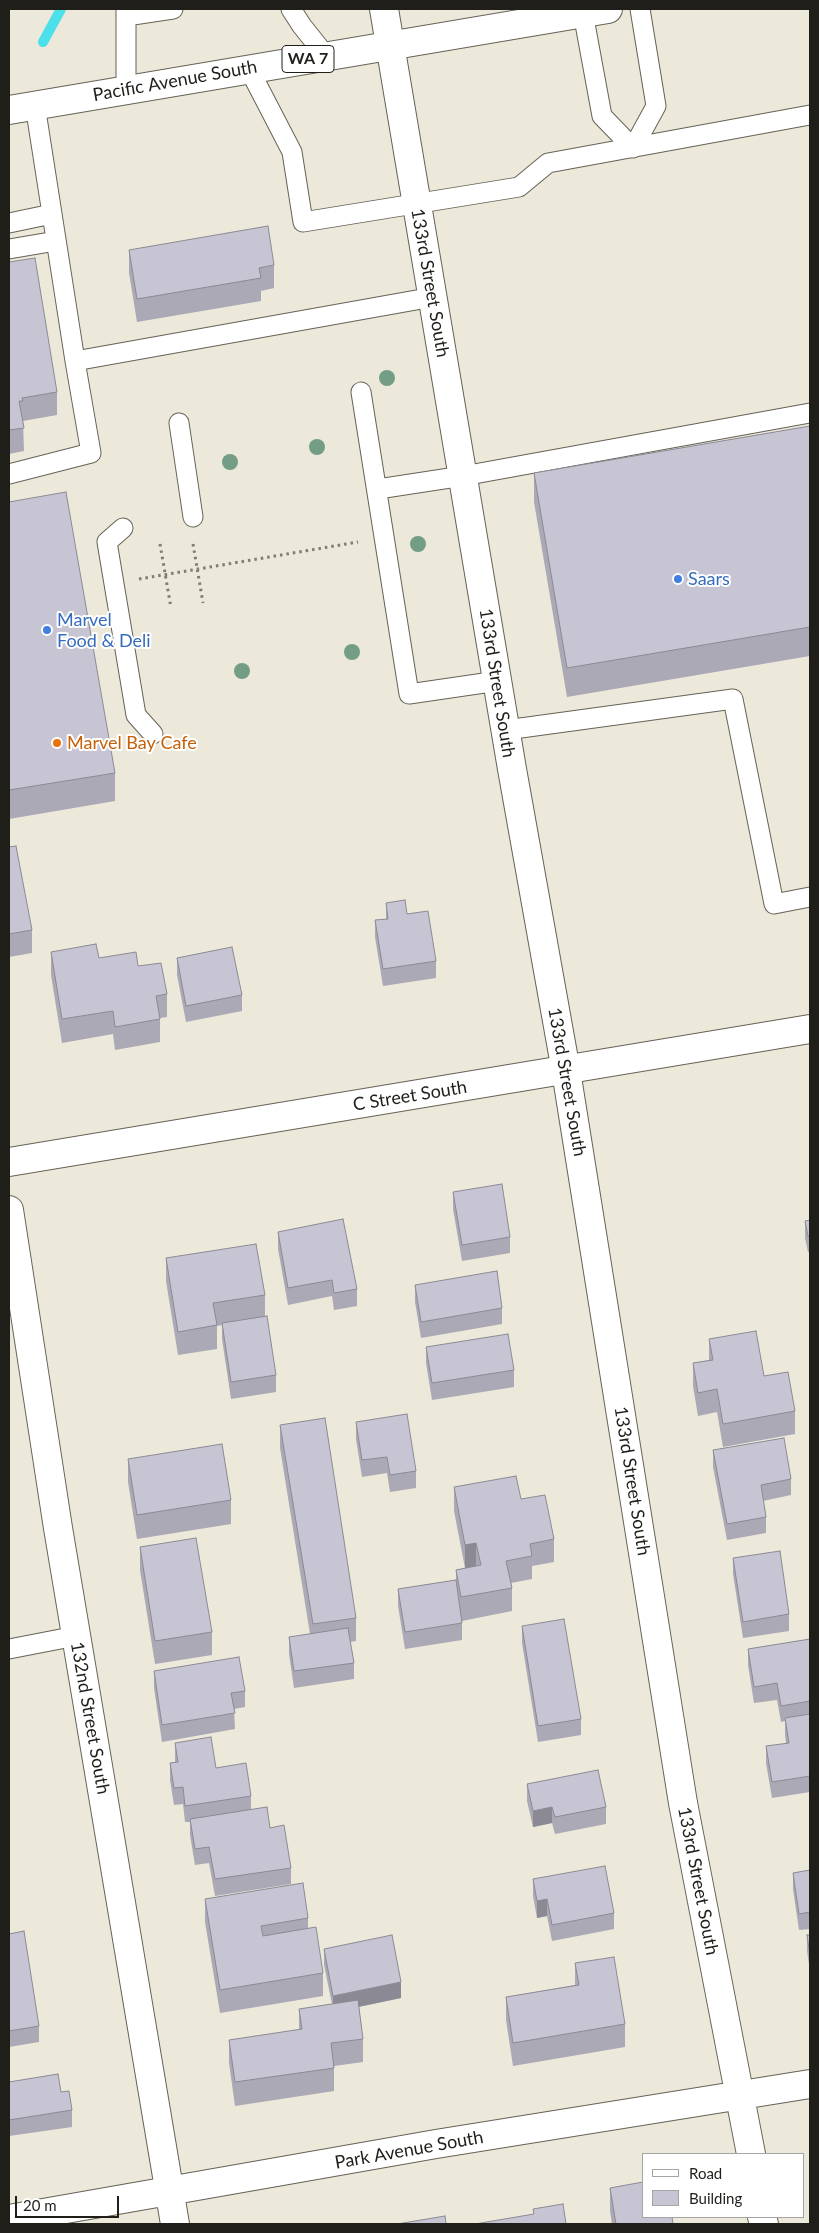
<!DOCTYPE html>
<html>
<head>
<meta charset="utf-8">
<style>
  body { margin:0 }
  #map { position:relative; width:819px; height:2233px; overflow:hidden; background:#ece8da; font-family:Lato,sans-serif }
  canvas { display:block }
  .frame { position:absolute; inset:0; border:10px solid #1f1e19; pointer-events:none }
  .legend { position:absolute; left:642px; top:2153px; width:162px; height:65px; box-sizing:border-box; background:#fff; border:1px solid #a5a5a3; margin:0; padding:6px 9px; list-style:none; font-size:15px; color:#1f1e19 }
  .legend li { display:flex; align-items:center; gap:10px; height:25px }
  .legend b { width:25px; border:1px solid #a5a5a3 }
  .scale { position:absolute; left:15px; top:2196px; width:104px; height:22px; box-sizing:border-box; border:2px solid #1f1e19; border-top:0; padding-left:6px; font-size:15px; line-height:18px; white-space:nowrap; color:#1f1e19; -webkit-text-stroke:4px #fff; paint-order:stroke }
</style>
</head>
<body>
<div id="map">
<canvas width="819" height="2233"></canvas>
<div class="frame"></div>
<ul class="legend">
<li><b style="height:6px;background:#fff"></b>Road</li>
<li><b style="height:14px;background:#c7c5d3"></b>Building</li>
</ul>
<div class="scale">20 m</div>
</div>
<script>
const context = document.querySelector('canvas').getContext('2d');
context.lineJoin = 'round';
function shape(rows) {
  const path = new Path2D();
  for (const r of rows) {
    path.moveTo(r[0], r[1]);
    for (let i = 2; i < r.length; i += 2) path.lineTo(r[i], r[i + 1]);
  }
  return path;
}
function stroke(path, color, width, dash) {
  context.strokeStyle = color;
  context.lineWidth = width;
  context.lineCap = dash ? 'butt' : 'round';
  context.setLineDash(dash || []);
  context.stroke(path);
}
function fill(path, color) {
  context.fillStyle = color;
  context.fill(path, 'evenodd');
}
function write(font, color, halo, rows, align = 'center') {
  context.font = font + ' Lato,sans-serif';
  context.lineWidth = 4;
  context.setLineDash([]);
  context.textBaseline = 'middle';
  context.strokeStyle = halo;
  context.fillStyle = color;
  for (const [text, x, y, turn = 0] of rows) {
    context.save();
    context.translate(x, y);
    context.rotate((+turn || 0) * Math.PI / 180);
    context.textAlign = isNaN(turn) ? turn : align;
    if (halo) context.strokeText(text, 0, 0);
    context.fillText(text, 0, 0);
    context.restore();
  }
}
const stream = shape([
  [43,42,61,9]
]);
const path = shape([
  [160,544,171,608],
  [193,544,203,603],
  [139,579,358,542]
]);
const service = shape([
  [126,9,126,90],
  [291,9,302,26,326,56],
  [583,13,602,116,633,148,656,106,640,9],
  [126,16,173,9],
  [249,69,292,152,303,222,519,187,548,163,810,115],
  [35,105,75,361,433,297],
  [9,223,52,214],
  [9,249,56,241],
  [361,392,409,694,498,681],
  [179,423,193,517],
  [9,474,91,453,75,361],
  [378,489,463,476,810,413],
  [123,528,107,542,136,715,153,734],
  [506,730,733,699,774,904,810,897],
  [9,1649,76,1636]
]);
const minor = shape([
  [384,9,512,769,566,1071,683,1803,751,2154],
  [9,1210,58,1528,175,2224],
  [762,2217,764,2224],
  [9,2219,436,2144,810,2084]
]);
const tertiary = shape([
  [9,1162,810,1029]
]);
const primary = shape([
  [9,110,608,9]
]);
const trees = [
  [387,378],
  [317,447],
  [230,462],
  [418,544],
  [352,652],
  [242,671]
];
const wall = shape([
  [129,250,274,265,274,288,261,291,261,301,137,322,129,273],
  [9,262,57,392,57,415,23,421,24,451,9,454],
  [810,426,810,656,567,697,534,502,534,473],
  [9,502,115,773,115,801,9,819],
  [9,847,32,930,32,953,9,957],
  [386,903,407,914,436,961,436,978,383,986,375,937,375,920,386,919],
  [51,952,99,958,167,994,167,1017,160,1018,160,1042,115,1050,113,1034,62,1043,51,975],
  [177,958,242,995,242,1011,186,1022,177,975],
  [453,1192,510,1237,510,1253,462,1261,453,1209],
  [810,1220,810,1252,808,1252,805,1238,805,1221],
  [278,1232,357,1289,357,1306,334,1310,332,1296,288,1305,278,1249],
  [166,1258,265,1295,265,1316,276,1375,276,1392,231,1399,222,1339,222,1325,217,1326,217,1349,178,1355,166,1281],
  [415,1285,502,1308,502,1324,421,1338,415,1302],
  [709,1339,764,1376,795,1411,795,1434,723,1447,717,1412,698,1416,693,1386,693,1363,709,1360],
  [426,1347,514,1370,514,1387,432,1400,426,1363],
  [356,1422,416,1471,416,1488,390,1492,387,1473,362,1477,356,1439],
  [280,1425,356,1618,356,1641,350,1642,354,1663,354,1679,294,1688,289,1654,289,1637,310,1634,280,1448],
  [713,1450,791,1479,791,1495,763,1501,766,1517,766,1533,727,1540,713,1467],
  [128,1459,231,1500,231,1524,137,1539,128,1482],
  [454,1487,521,1499,554,1539,554,1562,532,1566,532,1579,511,1583,512,1588,512,1611,462,1621,462,1640,405,1649,398,1606,398,1589,456,1580,456,1570,465,1568,454,1511],
  [140,1547,212,1632,212,1655,155,1664,140,1570],
  [733,1558,789,1614,789,1631,743,1638,733,1574],
  [522,1626,581,1719,581,1735,538,1742,522,1643],
  [810,1639,810,1792,772,1798,766,1763,766,1746,786,1744,785,1735,785,1721,781,1722,777,1700,754,1703,748,1665,748,1649],
  [154,1671,245,1691,245,1707,234,1709,235,1729,162,1742,154,1688],
  [175,1743,216,1768,251,1796,251,1809,270,1828,291,1868,291,1884,215,1896,209,1863,195,1865,190,1835,190,1822,185,1822,183,1804,174,1805,170,1780,170,1763,175,1762],
  [527,1784,606,1807,606,1824,555,1834,552,1823,533,1827,527,1801],
  [810,1870,810,1929,799,1930,793,1889,793,1873],
  [533,1879,614,1913,614,1929,552,1941,547,1916,537,1918,533,1896],
  [205,1899,308,1918,308,1928,323,1973,323,1996,220,2013,205,1922],
  [9,1934,39,2026,39,2042,9,2047],
  [807,1935,810,1935,810,1971,807,1951],
  [324,1949,401,1998,359,2007,363,2039,363,2062,334,2066,334,2091,235,2106,229,2063,229,2040,299,2030,299,2009,332,2004,324,1965],
  [575,1963,625,2024,625,2047,513,2066,506,2020,506,1997,575,1985],
  [9,2082,61,2092,72,2110,72,2127,9,2136],
  [610,2188,673,2224,612,2224,610,2211]
]);
const shadedWall = shape([
  [476,1543,476,1566,465,1569,465,1545],
  [552,1807,552,1823,533,1827,533,1811],
  [547,1899,547,1916,537,1918,537,1901],
  [401,1982,401,1998,333,2012,333,1996]
]);
const building = shape([
  [268,226,274,265,259,268,261,278,137,299,129,250,268,226],
  [35,258,57,392,22,398,23,401,19,401,24,428,9,430,9,262,35,258],
  [810,426,810,627,567,668,534,473,810,426],
  [66,492,115,773,9,790,9,502,66,492],
  [16,846,32,930,9,934,9,847,16,846],
  [405,900,407,914,428,911,436,961,383,969,375,920,388,919,386,903,405,900],
  [96,944,99,958,136,952,138,966,161,963,167,994,156,996,160,1019,115,1027,113,1011,62,1019,51,952,96,944],
  [232,947,242,995,186,1006,177,958,232,947],
  [502,1184,510,1237,462,1245,453,1192,502,1184],
  [343,1219,357,1289,334,1293,332,1280,288,1288,278,1232,343,1219],
  [810,1220,810,1235,808,1236,805,1221,810,1220],
  [256,1244,265,1295,213,1303,217,1325,178,1332,166,1258,256,1244],
  [497,1271,502,1308,421,1322,415,1285,497,1271],
  [267,1316,276,1375,231,1382,222,1323,267,1316],
  [756,1331,764,1376,788,1372,795,1411,723,1424,717,1389,698,1393,693,1363,713,1360,709,1339,756,1331],
  [508,1334,514,1370,432,1383,426,1347,508,1334],
  [407,1414,416,1471,390,1475,387,1457,362,1460,356,1422,407,1414],
  [325,1418,356,1618,313,1624,280,1425,325,1418],
  [784,1438,791,1479,761,1485,766,1517,727,1524,713,1450,784,1438],
  [222,1444,231,1500,137,1515,128,1459,222,1444],
  [516,1476,521,1499,545,1495,554,1539,530,1544,532,1556,506,1561,512,1588,461,1597,456,1570,481,1565,476,1543,465,1545,454,1487,516,1476],
  [196,1538,212,1632,155,1641,140,1547,196,1538],
  [780,1551,789,1614,743,1622,733,1558,780,1551],
  [456,1580,462,1623,405,1632,398,1589,456,1580],
  [564,1619,581,1719,538,1726,522,1626,564,1619],
  [348,1628,354,1663,294,1671,289,1637,348,1628],
  [810,1639,810,1701,781,1706,777,1683,754,1687,748,1649,810,1639],
  [239,1657,245,1691,231,1693,235,1713,162,1725,154,1671,239,1657],
  [810,1714,810,1776,772,1782,766,1746,789,1743,785,1718,810,1714],
  [211,1737,216,1768,246,1763,251,1796,185,1806,183,1787,174,1788,170,1763,178,1762,175,1743,211,1737],
  [598,1770,606,1807,555,1817,552,1807,533,1811,527,1784,598,1770],
  [267,1807,270,1828,284,1825,291,1868,215,1879,209,1847,195,1849,190,1819,267,1807],
  [605,1866,614,1913,552,1925,547,1899,537,1901,533,1879,605,1866],
  [810,1870,810,1912,799,1914,793,1873,810,1870],
  [303,1883,308,1918,261,1926,263,1936,316,1927,323,1973,220,1990,205,1899,303,1883],
  [24,1931,39,2026,9,2031,9,1934,24,1931],
  [392,1935,401,1982,333,1996,324,1949,392,1935],
  [807,1935,810,1935,810,1955,807,1935],
  [614,1957,625,2024,513,2043,506,1997,579,1985,575,1963,614,1957],
  [358,2000,363,2039,331,2043,334,2068,235,2082,229,2040,302,2029,299,2009,358,2000],
  [58,2074,61,2092,69,2091,72,2110,9,2120,9,2082,58,2074],
  [643,2182,643,2217,672,2217,673,2224,616,2224,610,2188,643,2182],
  [563,2204,566,2224,475,2224,534,2214,533,2209,563,2204],
  [445,2216,446,2224,397,2224,445,2216]
]);
const markers = [
  [678,579,5,"#3f7fe0"],
  [47,630,5,"#3f7fe0"],
  [57,743,5,"#e8710a"]
];
const shields = [
  [308,59,52]
];
const shieldNames = [
  ["WA 7",308,59]
];
const streetNames = [
  ["Pacific Avenue South",175,81,-10],
  ["133rd Street South",430,283,80],
  ["133rd Street South",497,683,81],
  ["133rd Street South",567,1082,80],
  ["C Street South",410,1096,-9],
  ["133rd Street South",632,1481,81],
  ["132nd Street South",90,1718,80],
  ["133rd Street South",698,1881,79],
  ["Park Avenue South",409,2150,-10]
];
const shopNames = [
  ["Saars",688,579],
  ["Marvel",57,620],
  ["Food & Deli",57,641]
];
const foodNames = [
  ["Marvel Bay Cafe",67,743]
];
stroke(stream, '#4be0ea', 10);
stroke(service, '#666256', 21);
stroke(minor, '#666256', 30);
stroke(tertiary, '#666256', 30);
stroke(primary, '#666256', 30);
stroke(path, '#7e7c73', 3, [2.5, 4]);
stroke(service, '#fff', 19);
stroke(minor, '#fff', 28);
stroke(tertiary, '#fff', 28);
stroke(primary, '#fff', 28);
context.fillStyle = '#739e85';
for (const [x, y] of trees) {
  context.beginPath();
  context.arc(x, y, 8, 0, 2 * Math.PI);
  context.fill();
}
fill(wall, '#aba9b5');
fill(shadedWall, '#8b8a94');
fill(building, '#c7c5d3');
stroke(building, '#8b8a94', 1);
for (const [x, y, r, color] of markers) {
  const dot = new Path2D();
  dot.arc(x, y, r, 0, 2 * Math.PI);
  context.fillStyle = color;
  context.fill(dot);
  stroke(dot, '#fff', 2);
}
for (const [x, y, w] of shields) {
  const box = new Path2D();
  box.roundRect(x - w / 2, y - 13.5, w, 27, 4);
  context.fillStyle = '#fff';
  context.fill(box);
  stroke(box, '#1f1e19', 1);
}
write('bold 16px', '#1f1e19', null, shieldNames);
write('18px', '#1f1e19', '#fff', streetNames);
write('18px', '#366cbe', '#fff', shopNames, 'left');
write('18px', '#c56008', '#fff', foodNames, 'left');
</script>
</body>
</html>
